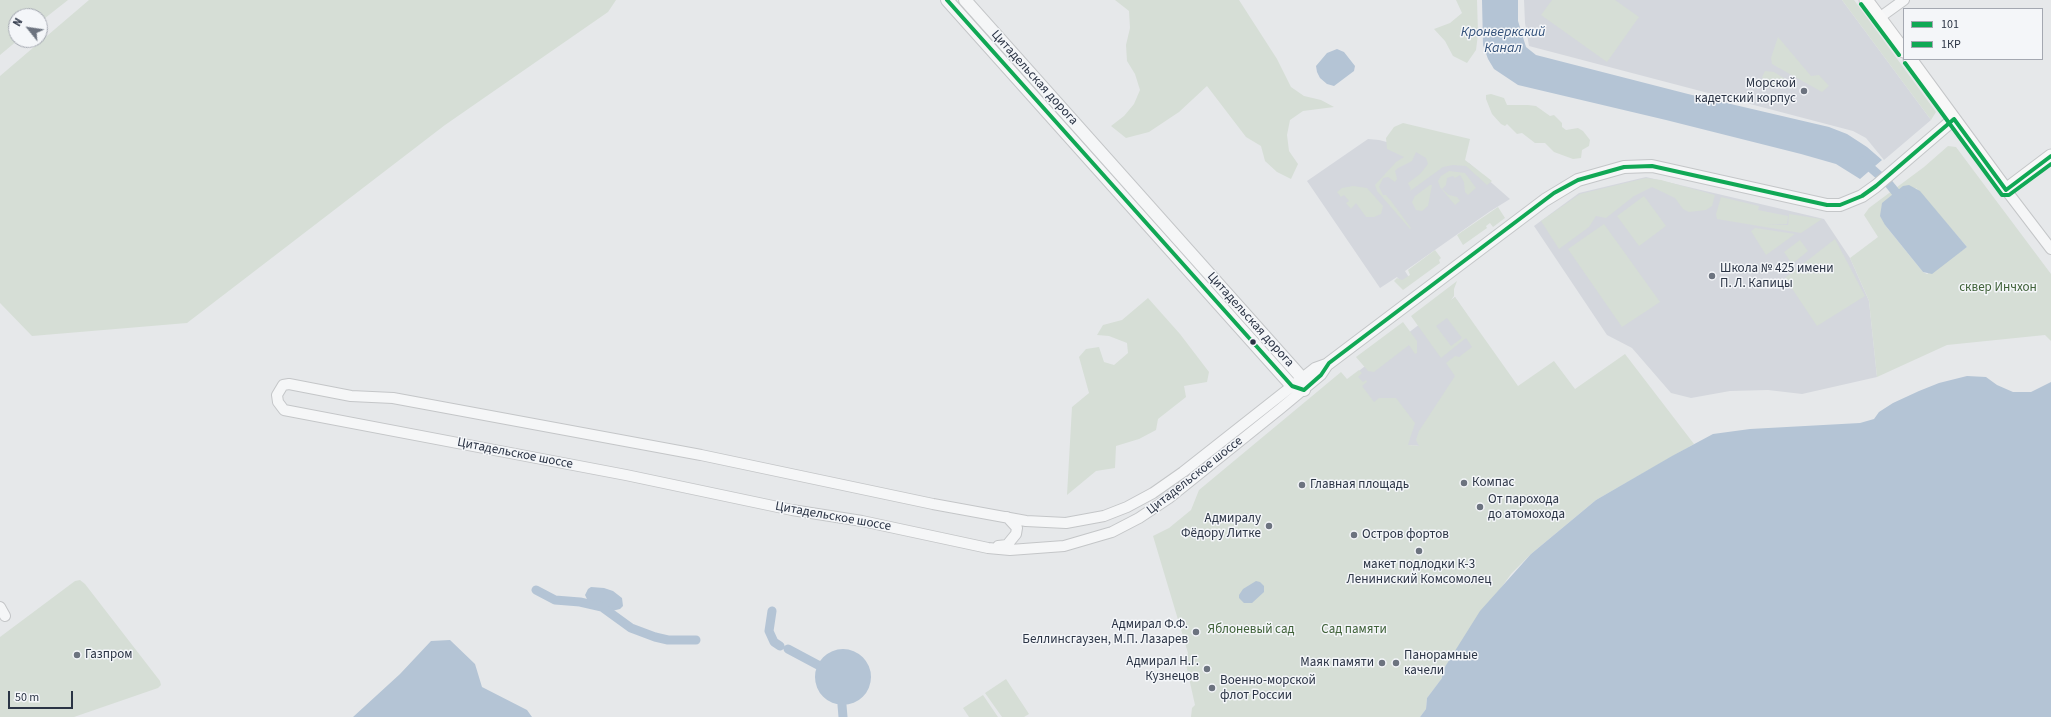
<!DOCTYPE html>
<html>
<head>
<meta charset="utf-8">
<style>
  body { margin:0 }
  #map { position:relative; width:2051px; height:717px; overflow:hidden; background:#e6e8ea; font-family:"Source Sans 3",sans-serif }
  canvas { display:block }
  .legend { position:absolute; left:1903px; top:8px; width:140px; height:52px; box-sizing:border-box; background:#f4f6f9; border:1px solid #a4a8b1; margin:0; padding:5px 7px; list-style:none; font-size:12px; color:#2b3445 }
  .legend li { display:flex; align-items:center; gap:8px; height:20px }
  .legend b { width:20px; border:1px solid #a4a8b1 }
  .north { position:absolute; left:8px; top:8px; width:40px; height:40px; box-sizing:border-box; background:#f4f6f9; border:1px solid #a4a8b1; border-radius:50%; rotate:300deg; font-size:11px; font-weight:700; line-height:16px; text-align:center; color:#2b3445 }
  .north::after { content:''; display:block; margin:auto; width:14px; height:18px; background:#6c737f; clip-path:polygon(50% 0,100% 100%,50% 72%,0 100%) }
  .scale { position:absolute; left:8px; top:691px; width:65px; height:18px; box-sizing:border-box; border:2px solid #2b3445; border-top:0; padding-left:5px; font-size:12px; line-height:14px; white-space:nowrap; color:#2b3445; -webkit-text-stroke:3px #f4f6f9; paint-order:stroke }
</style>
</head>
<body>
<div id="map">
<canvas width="2051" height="717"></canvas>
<ul class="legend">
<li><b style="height:5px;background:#10a855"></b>101</li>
<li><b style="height:5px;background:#10a855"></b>1КР</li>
</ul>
<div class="north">N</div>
<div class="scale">50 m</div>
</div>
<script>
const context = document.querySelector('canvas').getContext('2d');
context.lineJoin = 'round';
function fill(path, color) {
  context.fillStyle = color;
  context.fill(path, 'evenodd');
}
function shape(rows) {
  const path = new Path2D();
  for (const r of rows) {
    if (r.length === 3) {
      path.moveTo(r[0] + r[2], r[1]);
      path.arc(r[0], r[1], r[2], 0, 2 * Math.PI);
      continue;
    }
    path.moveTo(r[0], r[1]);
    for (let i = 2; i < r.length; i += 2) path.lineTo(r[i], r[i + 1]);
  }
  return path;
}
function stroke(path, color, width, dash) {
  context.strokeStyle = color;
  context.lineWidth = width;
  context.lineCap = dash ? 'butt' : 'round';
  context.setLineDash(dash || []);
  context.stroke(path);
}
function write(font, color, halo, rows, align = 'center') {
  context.font = font + ' "Source Sans 3",sans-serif';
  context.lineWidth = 3;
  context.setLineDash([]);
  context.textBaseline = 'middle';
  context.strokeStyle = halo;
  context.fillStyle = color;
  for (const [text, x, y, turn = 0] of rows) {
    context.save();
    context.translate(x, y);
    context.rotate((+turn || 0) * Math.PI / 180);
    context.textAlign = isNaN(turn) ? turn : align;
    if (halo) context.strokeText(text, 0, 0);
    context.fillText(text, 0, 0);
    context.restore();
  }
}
const built = shape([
  [1524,0,1842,0,1931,120,1884,160,1866,138,1853,131,1529,46,1525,23],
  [1368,139,1379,140,1469,163,1510,199,1489,212,1405,271,1410,279,1403,284,1397,277,1380,288,1307,181],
  [1646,177,1824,219,1850,258,1869,301,1877,377,1802,394,1768,390,1730,391,1691,398,1671,393,1632,348,1607,335,1534,226,1579,193],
  [1455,297,1498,360,1432,447,1408,445,1347,380]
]);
const green = shape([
  [0,0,68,0,40,22,40,16,16,16,16,40,18,40,0,55],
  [89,0,616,0,608,12,445,125,187,323,32,336,0,303,0,76],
  [1115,0,1239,0,1277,59,1291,87,1304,96,1321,100,1334,107,1303,111,1290,120,1287,135,1289,151,1298,164,1291,179,1277,172,1265,161,1261,146,1246,137,1207,86,1179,112,1149,132,1126,138,1111,126,1124,116,1134,104,1140,90,1135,74,1127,61,1126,45,1130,28,1129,11],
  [1456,0,1477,0,1478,34,1476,50,1467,63,1453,56,1445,41,1434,29,1450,23,1462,13],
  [1552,0,1615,0,1639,17,1607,62,1541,15],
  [1842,0,1854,0,1936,112,1931,120],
  [1778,37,1811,76,1819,75,1829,86,1822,92,1772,64,1771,58],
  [1765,71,1774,72,1798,87,1774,87,1766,84,1762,77],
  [1491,94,1504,98,1507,105,1528,105,1536,106,1550,116,1554,115,1562,123,1562,127,1566,130,1578,128,1583,131,1590,140,1589,146,1582,150,1581,158,1573,159,1554,152,1545,143,1535,143,1522,133,1517,134,1507,124,1505,126,1501,124,1492,114,1486,99,1486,95],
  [1403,123,1470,139,1465,160,1492,181,1487,185,1466,166,1453,165,1443,167,1410,191,1411,189,1408,183,1420,174,1428,164,1426,158,1416,152,1412,161,1398,168,1395,171,1397,179,1395,182,1388,177,1383,178,1379,187,1383,195,1386,195,1391,201,1411,228,1410,229,1377,191,1375,185,1396,162,1404,157,1387,149,1386,138,1394,127],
  [1948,146,1956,147,2051,274,2051,341,2045,335,1947,345,1877,377,1869,301,1850,258,1878,237,1864,215,1869,208,1924,167],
  [1916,188,1967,247,1927,274,1923,272,1885,225],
  [1449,171,1465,173,1476,188,1468,195,1465,192,1464,182,1460,175,1455,178,1453,176,1447,178,1446,185,1442,189,1449,195,1457,197,1460,201,1455,205,1440,187,1438,181,1441,176],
  [1646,178,1661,180,1715,195,1712,206,1706,210,1689,212,1683,209,1675,198,1652,187,1634,196,1606,218,1596,216,1589,227,1559,249,1541,221,1580,194],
  [1430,185,1432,185,1428,206,1422,211,1416,210,1412,202,1415,196],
  [1353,186,1367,188,1383,206,1381,214,1374,217,1366,217,1356,203,1351,209,1346,203,1349,201,1344,195,1341,197,1337,192,1342,188],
  [1644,196,1666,226,1639,246,1617,216],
  [1721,197,1759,206,1758,210,1788,216,1787,224,1766,224,1788,225,1789,214,1822,219,1801,233,1717,219,1716,214],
  [1498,207,1505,218,1493,227,1490,223,1486,226,1487,228,1463,245,1457,235],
  [1604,224,1660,302,1622,327,1568,249],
  [1755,228,1795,234,1766,255,1751,231],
  [1835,239,1865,296,1817,326,1785,278],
  [1800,240,1808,251,1792,264,1784,252],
  [1435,250,1441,258,1439,260,1440,263,1403,290,1394,281,1397,278,1402,280,1410,275,1408,270],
  [1457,281,1454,289,1454,296,1451,300,1455,297,1518,386,1554,361,1575,389,1625,354,1694,444,1596,500,1531,554,1511,574,1443,670,1442,678,1427,698,1426,709,1420,717,1191,717,1192,708,1195,705,1185,660,1188,653,1153,536,1169,528,1191,510,1199,490,1341,372,1347,379,1359,370,1362,373,1358,377,1363,382,1366,380,1367,382,1362,386,1374,402,1379,398,1396,398,1415,423,1408,445,1419,446,1416,440,1419,431,1455,376,1446,363,1455,356,1459,357,1472,347,1466,338,1441,358,1411,316],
  [1447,318,1462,338,1451,346,1436,326],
  [1148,298,1180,334,1209,372,1207,382,1184,386,1186,397,1158,419,1156,430,1139,439,1116,446,1115,468,1096,471,1067,495,1072,407,1089,393,1079,357,1086,349,1099,347,1104,362,1114,365,1128,353,1127,343,1109,336,1097,335,1103,325,1122,320],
  [1403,322,1417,341,1417,353,1415,354,1409,345,1374,372,1368,371,1356,357],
  [80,580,85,584,160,681,161,685,158,688,74,717,0,717,0,637,75,581],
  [1006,679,1029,714,1024,717,1002,717,985,693],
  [983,695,998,717,969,717,963,708]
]);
const water = shape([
  [1482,0,1518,0,1518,21,1526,47,1536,55,1688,94,1829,127,1847,134,1867,147,1882,160,1860,179,1836,164,1801,154,1666,120,1518,85,1494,69,1488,59,1483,45],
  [1337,49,1344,52,1355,66,1354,71,1334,86,1327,84,1320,78,1317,72,1316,66,1327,53],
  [1909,185,1920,191,1967,247,1932,274,1923,272,1885,225,1880,216,1882,203,1903,186],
  [1967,376,1986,377,1997,385,2013,392,2031,392,2051,382,2051,717,1420,717,1426,709,1427,698,1442,678,1443,670,1480,611,1531,554,1596,500,1672,456,1713,434,1750,429,1860,423,1874,419,1879,412,1893,403,1919,391,1939,383],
  [1256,581,1260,582,1264,586,1264,592,1252,603,1244,603,1239,598,1239,595,1243,589],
  [591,587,604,588,613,591,622,598,623,606,620,609,608,612,590,605,585,595,588,589],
  [450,640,475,664,482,687,527,710,532,717,353,717,400,674,431,641],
  [843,677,28]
]);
const canal = shape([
  [1863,161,1889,184,1902,200],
  [536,590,555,600,580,602,602,607,631,628,655,637,668,640,696,640],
  [772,611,769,631,774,642,780,646],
  [788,649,818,665],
  [842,705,843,717]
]);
const minor = shape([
  [1879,18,1904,0],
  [2006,190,2051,249],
  [1329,363,1321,375,1280,409,1169,498,1139,518,1112,532,1064,546,1010,550,988,548,862,521,792,510,626,475,284,410,278,402,277,395,283,385,289,384,351,396,393,398,701,455,933,504,1026,521,1066,523,1104,516,1127,507,1153,493,1183,472,1315,368,1329,363],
  [998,546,1007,545,1016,534,1017,528,1007,517],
  [0,607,5,616]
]);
const tertiary = shape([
  [947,0,1292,386,1304,390,1302,378,965,0],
  [1329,363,1545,200,1578,180,1624,167,1652,166,1827,205,1840,205,1862,196,1876,186,1954,119]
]);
const secondary = shape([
  [1866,0,1904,51],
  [1910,59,2006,190,2051,156]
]);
const bus1 = shape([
  [947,0,1292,386,1304,390,1321,375,1329,363,1554,193,1578,180,1624,167,1652,166,1827,205,1840,205,1862,196,1876,186,1954,119],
  [1954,119,2006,190],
  [2006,190,2051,156]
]);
const bus2 = shape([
  [1861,4,1899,55],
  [1905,63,2002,195,2009,195,2051,164]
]);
const markers = [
  [1804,91,4,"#6c737f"],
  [1712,276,4,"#6c737f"],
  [1253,342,3.5,"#2b3445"],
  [1464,483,4,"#6c737f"],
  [1302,485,4,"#6c737f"],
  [1480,507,4,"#6c737f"],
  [1269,526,4,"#6c737f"],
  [1354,535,4,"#6c737f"],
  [1419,551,4,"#6c737f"],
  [1196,632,4,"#6c737f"],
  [77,655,4,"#6c737f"],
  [1382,663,4,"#6c737f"],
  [1396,663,4,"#6c737f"],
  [1207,669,4,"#6c737f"],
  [1212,688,4,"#6c737f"]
];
const streetNames = [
  ["Цитадельская дорога",1034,78,48],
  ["Цитадельская дорога",1250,320,48],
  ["Цитадельское шоссе",515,454,11],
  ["Цитадельское шоссе",1195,476,-38],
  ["Цитадельское шоссе",833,517,10]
];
const poiNames = [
  ["Морской",1796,84,"right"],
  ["кадетский корпус",1796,99,"right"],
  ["Школа № 425 имени",1720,269],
  ["П. Л. Капицы",1720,284],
  ["Компас",1472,483],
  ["Главная площадь",1310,485],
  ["От парохода",1488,500],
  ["до атомохода",1488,515],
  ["Адмиралу",1261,519,"right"],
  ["Фёдору Литке",1261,534,"right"],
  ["Остров фортов",1362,535],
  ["макет подлодки К-3",1419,565,"center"],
  ["Лениниский Комсомолец",1419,580,"center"],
  ["Адмирал Ф.Ф.",1188,625,"right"],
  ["Беллинсгаузен, М.П. Лазарев",1188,640,"right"],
  ["Газпром",85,655],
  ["Панорамные",1404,656],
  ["качели",1404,671],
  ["Адмирал Н.Г.",1199,662,"right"],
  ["Кузнецов",1199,677,"right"],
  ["Маяк памяти",1374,663,"right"],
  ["Военно-морской",1220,681],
  ["флот России",1220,696]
];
const parkNames = [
  ["сквер Инчхон",1998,288],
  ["Яблоневый сад",1251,630],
  ["Cад памяти",1354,630]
];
const waterNames = [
  ["Кронверкский",1503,33],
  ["Канал",1503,49]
];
fill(built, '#d4d7dd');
fill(green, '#d6ded6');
fill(water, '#b4c4d5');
stroke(canal, '#b4c4d5', 9);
stroke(minor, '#c4c6c8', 12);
stroke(tertiary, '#c4c6c8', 14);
stroke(secondary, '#c4c6c8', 15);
stroke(minor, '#f5f6f7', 10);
stroke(tertiary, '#f5f6f7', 12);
stroke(secondary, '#f8f8f8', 13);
stroke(bus1, '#10a855', 4);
stroke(bus2, '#10a855', 4);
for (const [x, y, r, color] of markers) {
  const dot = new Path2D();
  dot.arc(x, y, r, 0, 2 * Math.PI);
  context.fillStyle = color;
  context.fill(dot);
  stroke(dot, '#f4f6f9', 1.5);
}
write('13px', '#2b3445', '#f4f6f9', streetNames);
write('13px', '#2b3445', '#f4f6f9', poiNames, 'left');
write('13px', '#3f6138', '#f4f6f9', parkNames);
write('italic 14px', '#34527a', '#f4f6f9', waterNames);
</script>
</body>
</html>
